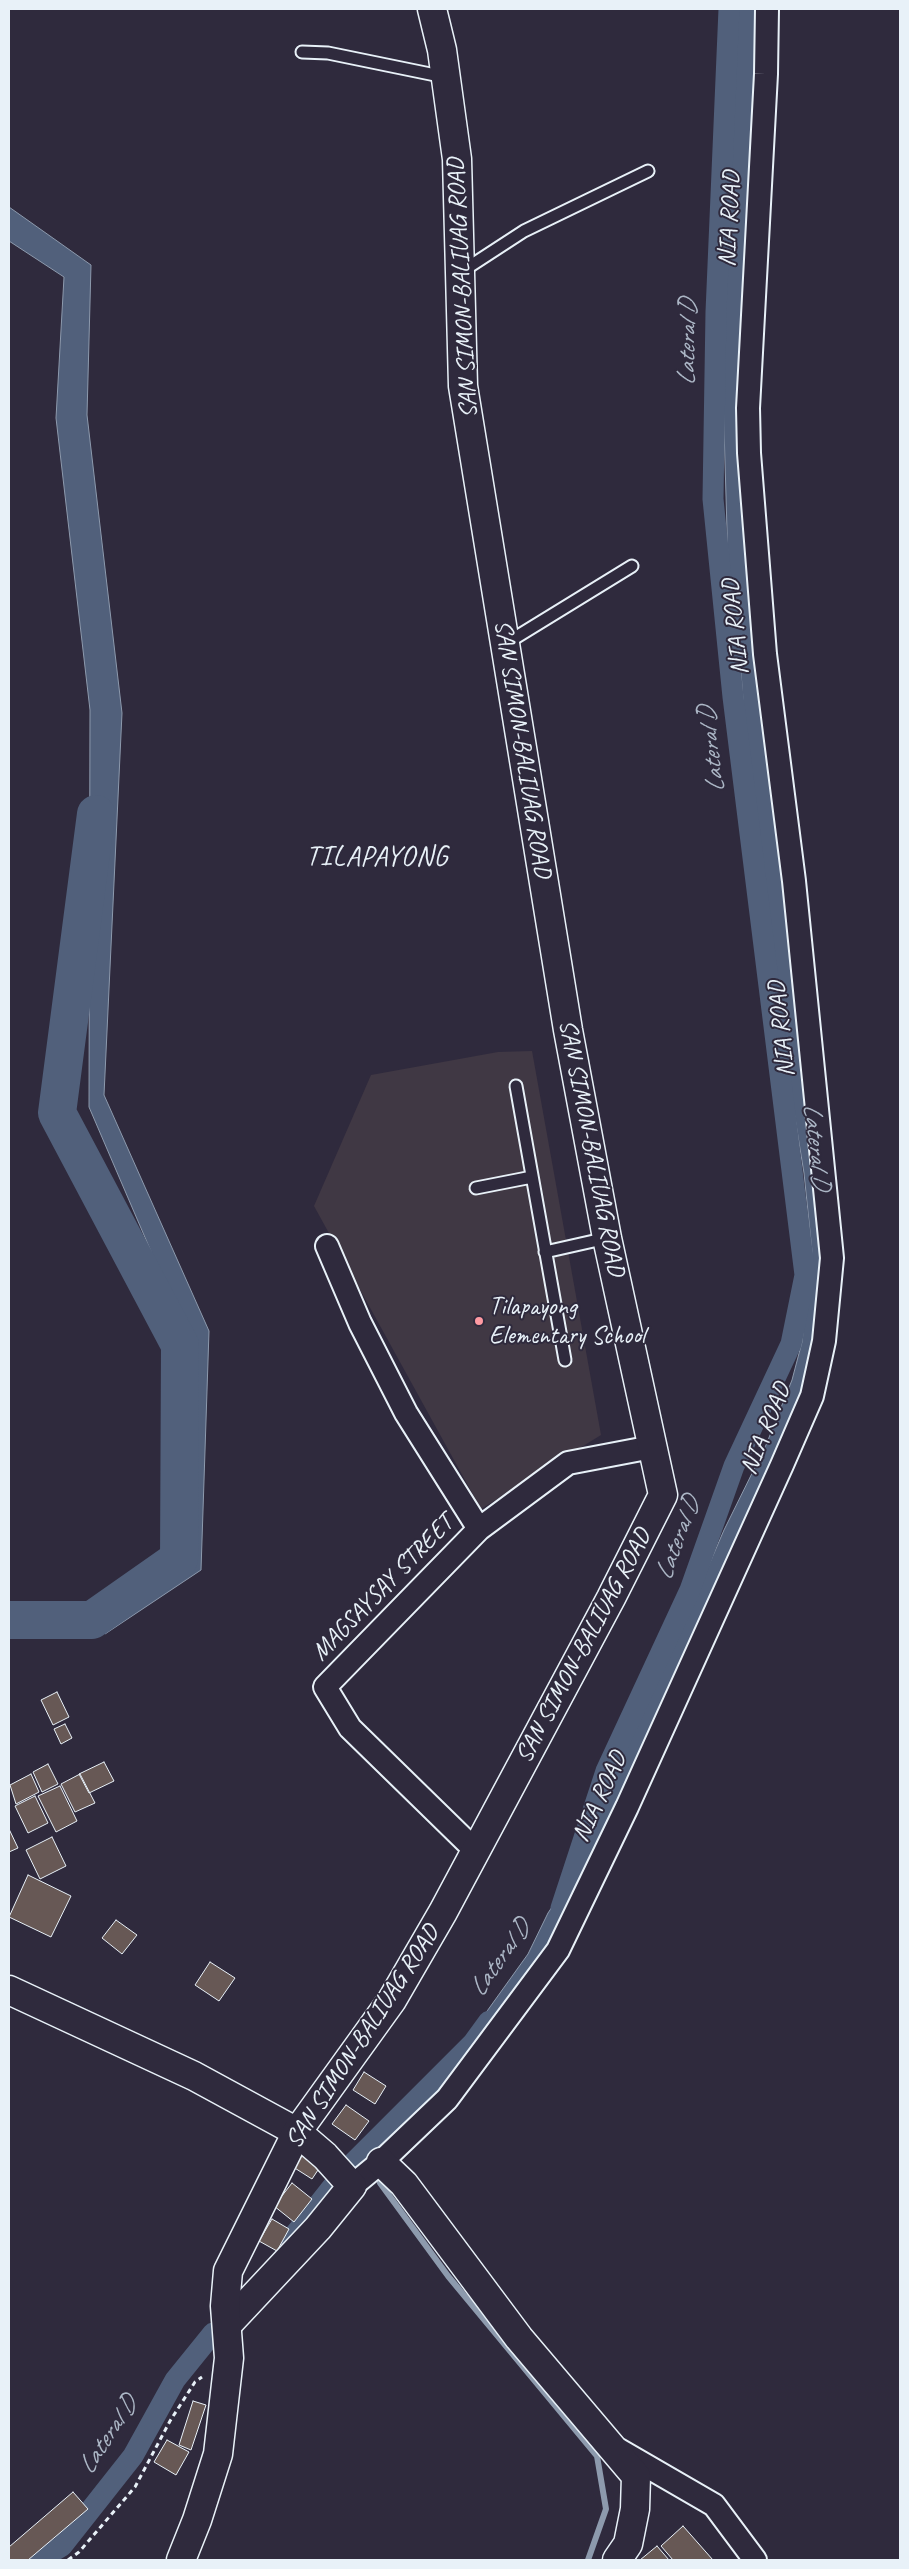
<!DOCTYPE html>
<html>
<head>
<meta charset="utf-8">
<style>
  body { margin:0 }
  #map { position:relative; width:909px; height:2569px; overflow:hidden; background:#2f2a3d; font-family:Caveat,sans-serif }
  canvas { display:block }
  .frame { position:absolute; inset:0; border:10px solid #e8f1f8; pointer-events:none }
</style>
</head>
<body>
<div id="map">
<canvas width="909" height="2569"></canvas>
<div class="frame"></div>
</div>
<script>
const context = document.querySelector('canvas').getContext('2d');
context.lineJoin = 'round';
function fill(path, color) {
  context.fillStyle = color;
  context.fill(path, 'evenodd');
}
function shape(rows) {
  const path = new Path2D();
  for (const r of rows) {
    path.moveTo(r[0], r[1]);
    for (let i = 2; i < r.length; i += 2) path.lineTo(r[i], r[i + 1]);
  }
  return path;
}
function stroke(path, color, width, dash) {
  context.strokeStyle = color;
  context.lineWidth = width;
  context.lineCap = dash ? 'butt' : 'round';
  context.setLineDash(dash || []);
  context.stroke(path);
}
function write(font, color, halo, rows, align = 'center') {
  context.font = font + ' Caveat,sans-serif';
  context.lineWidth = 4;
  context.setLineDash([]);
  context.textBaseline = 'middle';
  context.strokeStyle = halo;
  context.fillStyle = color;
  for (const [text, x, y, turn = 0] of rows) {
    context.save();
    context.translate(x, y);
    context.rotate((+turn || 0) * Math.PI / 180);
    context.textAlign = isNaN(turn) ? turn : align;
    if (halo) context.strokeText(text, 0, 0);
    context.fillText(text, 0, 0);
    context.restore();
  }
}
const built = shape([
  [532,1051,601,1435,481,1509,314,1206,371,1075,498,1052]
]);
const water = shape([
  [738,9,760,9,742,391,823,1248,811,1365,790,1430,552,1947,476,2049,467,2039,528,1954,548,1913,580,1865,603,1800,651,1689,680,1632,724,1530,766,1445,792,1380,802,1342,812,1251,804,1173,774,990,768,912,746,739,741,673,729,598,722,360,738,9],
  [9,207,91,265,87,415,122,713,104,1095,209,1331,201,1570,105,1634,92,1620,179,1559,189,1340,89,1107,90,710,56,418,64,277,9,241,9,207]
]);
const stream = shape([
  [357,2157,364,2164],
  [380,2183,448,2276,597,2456,606,2509,588,2560]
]);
const canal = shape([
  [561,1908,606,1771,690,1590,734,1466,791,1344,805,1275,733,697,713,499,716,312,729,9],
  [349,2167,473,2043,489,2021],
  [288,2243,333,2186],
  [39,2560,62,2546,133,2456,175,2380,213,2333]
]);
const river = shape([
  [9,1620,92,1620,179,1559,180,1345,57,1113,96,814]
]);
const building = shape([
  [57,1692,69,1717,53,1725,41,1700,57,1692],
  [65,1724,72,1738,61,1744,54,1729,65,1724],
  [104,1762,114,1781,89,1793,79,1774,104,1762],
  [48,1764,58,1784,42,1792,33,1772,48,1764],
  [31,1774,39,1792,16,1804,10,1785,31,1774],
  [80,1774,95,1803,75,1812,61,1784,80,1774],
  [60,1786,77,1821,56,1832,38,1796,60,1786],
  [35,1796,48,1823,28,1833,15,1806,35,1796],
  [9,1829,18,1848,9,1852,9,1829],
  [52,1837,66,1866,40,1879,26,1850,52,1837],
  [28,1875,71,1896,51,1937,9,1917,28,1875],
  [116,1920,137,1935,122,1954,102,1938,116,1920],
  [210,1962,235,1978,219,2001,195,1985,210,1962],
  [364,2072,386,2086,375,2104,353,2090,364,2072],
  [346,2105,369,2121,355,2140,332,2124,346,2105],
  [302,2146,324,2161,312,2179,290,2165,302,2146],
  [292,2183,312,2199,294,2222,274,2206,292,2183],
  [272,2219,289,2229,277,2251,259,2241,272,2219],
  [193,2401,206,2405,191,2450,179,2445,193,2401],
  [167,2440,189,2452,176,2475,154,2462,167,2440],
  [73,2492,88,2509,28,2560,9,2560,9,2547,73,2492],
  [683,2526,713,2560,673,2560,661,2546,683,2526],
  [657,2546,669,2560,640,2560,657,2546]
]);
const path = shape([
  [68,2560,79,2552,135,2487,170,2421,195,2382,202,2377]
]);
const service = shape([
  [302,52,328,53,445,77],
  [461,272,524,231,648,171],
  [505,644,632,566],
  [516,1086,565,1360],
  [476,1188,532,1177],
  [545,1252,607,1238]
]);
const minor = shape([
  [327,1246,360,1323,406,1413,479,1529],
  [476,1851,350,1728,325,1687,479,1529,568,1463,652,1447],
  [352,2186,381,2162,447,2099,558,1950,627,1807,782,1465,812,1396,824,1341,832,1258,794,881,765,654,749,453,748,408,766,74,767,9],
  [619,2450,714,2505,755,2560]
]);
const tertiary = shape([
  [9,1990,194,2076,297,2132,325,2156,352,2186,318,2228,227,2325],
  [381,2162,404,2184,519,2338,636,2476,635,2509,628,2544,617,2560]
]);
const secondary = shape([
  [181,2560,197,2520,218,2454,229,2358,225,2306,228,2271,297,2132,392,2000,443,1912,611,1598,663,1495,607,1238,568,1030,463,386,457,159,442,50,432,9]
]);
const markers = [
  [479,1321,5,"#ff9aa2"]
];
const streetNames = [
  ["NIA ROAD",730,219,-87],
  ["SAN SIMON-BALIUAG ROAD",463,288,-93],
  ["NIA ROAD",736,627,-96],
  ["SAN SIMON-BALIUAG ROAD",522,749,81],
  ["NIA ROAD",782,1029,-96],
  ["SAN SIMON-BALIUAG ROAD",591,1148,79],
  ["NIA ROAD",766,1429,-68],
  ["MAGSAYSAY STREET",383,1588,-46],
  ["SAN SIMON-BALIUAG ROAD",584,1646,-62],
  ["NIA ROAD",600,1797,-65],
  ["SAN SIMON-BALIUAG ROAD",363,2037,-57]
];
const poiNames = [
  ["Tilapayong",489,1307],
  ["Elementary School",489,1336]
];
const waterNames = [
  ["Lateral D",688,343,-89],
  ["Lateral D",712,750,-97],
  ["Lateral D",816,1146,83],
  ["Lateral D",678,1539,-70],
  ["Lateral D",500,1959,-55],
  ["Lateral D",108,2436,-57]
];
const quarterNames = [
  ["TILAPAYONG",377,858]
];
fill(built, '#403844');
fill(water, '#51607b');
stroke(water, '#8d9aad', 1);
stroke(stream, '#8d9aad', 6);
stroke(canal, '#51607b', 21);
stroke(river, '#51607b', 38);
fill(building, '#675855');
stroke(building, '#e8f1f8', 1);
stroke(service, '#e8f1f8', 15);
stroke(minor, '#e8f1f8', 26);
stroke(tertiary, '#e8f1f8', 31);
stroke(secondary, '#e8f1f8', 31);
stroke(path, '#e8f1f8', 3, [5, 4]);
stroke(service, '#2f2a3d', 11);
stroke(minor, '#2f2a3d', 22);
stroke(tertiary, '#2f2a3d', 28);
stroke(secondary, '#2f2a3d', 28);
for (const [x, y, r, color] of markers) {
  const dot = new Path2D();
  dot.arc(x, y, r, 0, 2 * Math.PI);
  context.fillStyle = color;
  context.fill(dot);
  stroke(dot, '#2f2a3d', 2);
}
write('25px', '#e8f1f8', '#2f2a3d', streetNames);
write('25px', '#e8f1f8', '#2f2a3d', poiNames, 'left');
write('italic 26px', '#acb7c6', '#2f2a3d', waterNames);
context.letterSpacing = '1px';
write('28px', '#e8f1f8', '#2f2a3d', quarterNames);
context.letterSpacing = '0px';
</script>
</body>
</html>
